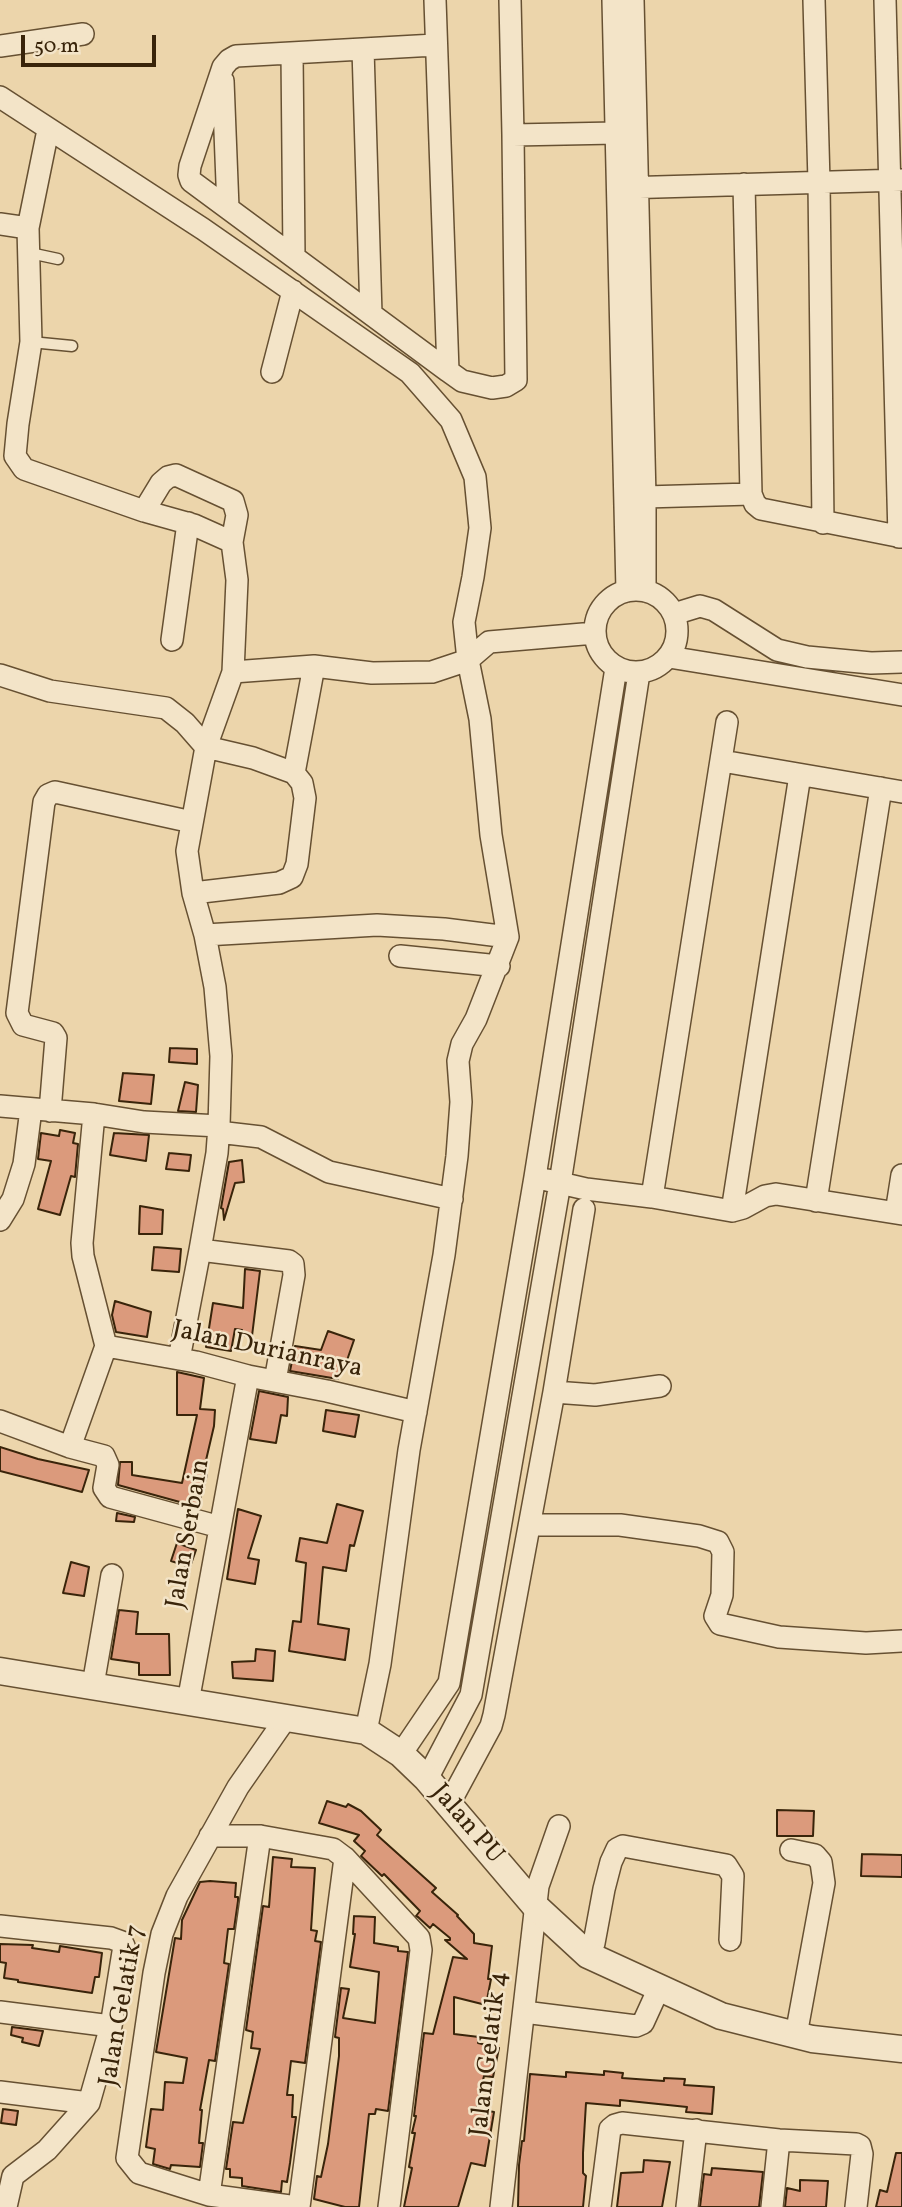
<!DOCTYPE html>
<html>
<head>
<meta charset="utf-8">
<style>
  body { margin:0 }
  #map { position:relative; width:902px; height:2207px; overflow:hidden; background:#ecd5ab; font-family:Vollkorn,serif }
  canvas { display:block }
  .scale { position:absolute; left:21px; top:35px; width:135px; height:32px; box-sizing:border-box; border:4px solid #39240a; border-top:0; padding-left:9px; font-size:21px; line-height:24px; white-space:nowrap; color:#39240a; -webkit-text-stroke:5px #f3e4c8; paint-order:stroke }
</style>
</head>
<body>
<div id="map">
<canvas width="902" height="2207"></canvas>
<div class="scale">50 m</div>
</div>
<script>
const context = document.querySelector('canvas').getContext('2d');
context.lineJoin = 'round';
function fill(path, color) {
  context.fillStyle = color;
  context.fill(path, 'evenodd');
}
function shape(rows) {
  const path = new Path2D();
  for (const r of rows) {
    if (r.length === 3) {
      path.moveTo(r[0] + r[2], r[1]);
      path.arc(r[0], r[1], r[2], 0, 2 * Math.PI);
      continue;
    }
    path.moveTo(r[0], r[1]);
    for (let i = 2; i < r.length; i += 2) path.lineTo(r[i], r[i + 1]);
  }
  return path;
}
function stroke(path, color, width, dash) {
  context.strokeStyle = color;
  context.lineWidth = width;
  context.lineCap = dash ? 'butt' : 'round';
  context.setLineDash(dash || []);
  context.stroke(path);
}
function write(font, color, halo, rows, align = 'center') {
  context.font = font + ' Vollkorn,serif';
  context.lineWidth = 5;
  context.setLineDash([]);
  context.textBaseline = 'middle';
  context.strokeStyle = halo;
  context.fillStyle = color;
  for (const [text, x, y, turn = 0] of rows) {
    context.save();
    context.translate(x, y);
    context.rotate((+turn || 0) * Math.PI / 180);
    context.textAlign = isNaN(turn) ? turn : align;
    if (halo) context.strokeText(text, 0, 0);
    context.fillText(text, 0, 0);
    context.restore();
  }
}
const building = shape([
  [170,1048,197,1049,197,1064,169,1062,170,1048],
  [123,1073,154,1075,151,1104,119,1101,123,1073],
  [185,1082,198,1085,196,1112,178,1111,185,1082],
  [60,1130,75,1133,73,1143,78,1144,75,1177,71,1176,60,1215,38,1209,51,1161,38,1159,41,1133,59,1136,60,1130],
  [114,1133,149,1135,146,1161,110,1155,114,1133],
  [169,1153,191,1155,189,1171,166,1169,169,1153],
  [242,1160,244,1182,235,1183,224,1220,223,1209,221,1208,229,1162,242,1160],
  [140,1206,163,1210,162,1234,139,1234,140,1206],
  [154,1247,181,1249,179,1272,152,1270,154,1247],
  [245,1269,260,1271,252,1336,241,1335,242,1330,235,1329,231,1351,206,1347,213,1303,243,1308,245,1269],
  [115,1301,151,1312,147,1337,116,1332,112,1315,115,1301],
  [328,1331,354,1340,344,1369,340,1368,338,1379,290,1371,295,1346,321,1350,328,1331],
  [177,1372,204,1378,200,1409,215,1410,214,1426,203,1473,207,1475,198,1507,118,1485,120,1462,132,1462,132,1475,182,1483,197,1415,177,1415,177,1372],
  [259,1391,288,1397,287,1416,281,1415,276,1443,250,1439,259,1391],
  [326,1410,359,1415,355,1437,323,1431,326,1410],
  [0,1447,38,1459,89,1470,82,1492,0,1471,0,1447],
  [337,1504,363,1511,354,1546,350,1545,346,1571,323,1567,318,1624,349,1629,345,1660,289,1651,293,1621,301,1622,306,1563,296,1561,300,1538,327,1543,337,1504],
  [238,1509,261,1516,248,1558,259,1560,255,1584,227,1579,238,1509],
  [117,1513,135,1517,134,1522,116,1521,117,1513],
  [177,1543,196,1550,190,1567,171,1561,177,1543],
  [71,1562,89,1567,84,1596,63,1593,71,1562],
  [119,1610,138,1612,136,1634,169,1634,170,1675,139,1675,139,1663,111,1659,119,1610],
  [256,1649,275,1651,273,1681,233,1678,232,1662,255,1661,256,1649],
  [327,1801,346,1807,348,1804,361,1811,381,1830,377,1835,436,1888,432,1892,458,1915,457,1916,474,1934,474,1943,492,1946,488,1979,491,1979,486,2005,454,1997,454,2034,479,2037,478,2043,499,2048,493,2077,484,2076,477,2105,478,2109,494,2112,485,2166,471,2163,458,2207,404,2207,412,2168,409,2167,415,2133,412,2133,416,2116,414,2116,424,2033,433,2034,453,1957,467,1959,445,1940,450,1940,450,1938,433,1924,430,1928,418,1917,416,1916,420,1911,384,1874,382,1876,361,1856,365,1851,354,1841,359,1835,319,1823,327,1801],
  [777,1810,814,1811,813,1836,777,1836,777,1810],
  [862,1854,902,1855,902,1877,861,1876,862,1854],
  [273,1857,292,1859,291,1867,315,1868,311,1930,317,1931,315,1941,321,1942,305,2063,291,2061,287,2095,293,2095,292,2117,296,2117,290,2163,287,2182,282,2181,281,2192,242,2186,242,2178,230,2177,230,2169,226,2169,233,2122,243,2123,260,2049,251,2048,253,2032,246,2030,263,1906,269,1907,273,1857],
  [210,1881,236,1883,235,1897,238,1897,238,1901,234,1929,228,1929,224,1963,229,1964,215,2061,209,2060,200,2110,202,2110,199,2143,203,2143,200,2167,171,2165,170,2169,153,2164,155,2149,146,2147,151,2109,163,2110,165,2082,183,2083,187,2058,156,2052,175,1938,181,1939,182,1920,200,1882,210,1881],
  [354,1916,375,1917,374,1943,398,1947,398,1951,408,1952,388,2111,376,2109,375,2114,369,2114,359,2207,345,2207,314,2199,317,2176,321,2177,328,2144,339,2056,339,2038,335,2037,341,1988,349,1989,343,2018,375,2023,379,1972,350,1967,355,1934,353,1934,354,1916],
  [0,1944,33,1945,32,1948,59,1952,60,1946,102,1953,99,1977,95,1977,92,1993,18,1982,18,1980,4,1978,6,1963,0,1962,0,1944],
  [12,2027,43,2031,39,2046,22,2042,23,2038,11,2035,12,2027],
  [604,2071,623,2073,622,2078,664,2081,664,2078,685,2079,684,2085,714,2087,712,2114,686,2112,687,2107,620,2100,620,2106,586,2103,583,2153,583,2173,586,2176,583,2207,518,2207,519,2165,522,2141,524,2141,530,2074,566,2077,566,2072,604,2075,604,2071],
  [3,2109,18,2111,16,2125,1,2123,3,2109],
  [896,2153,902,2153,902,2207,876,2207,880,2190,887,2192,896,2153],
  [644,2160,670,2162,662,2207,617,2207,621,2173,643,2172,644,2160],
  [712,2168,763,2172,759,2207,700,2207,704,2174,711,2175,712,2168],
  [800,2180,828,2181,826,2207,785,2207,787,2188,800,2191,800,2180]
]);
const service = shape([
  [30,253,58,259],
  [31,342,72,346]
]);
const minor = shape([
  [435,0,448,371,462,381,492,388,506,386,516,380,513,135],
  [510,0,513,135,616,133],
  [613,0,627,591],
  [633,0,645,497,645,591],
  [814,0,819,182,823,523],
  [885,0,899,537],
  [435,45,236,56,229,60,223,67,190,166,189,175,191,181,448,371],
  [0,46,83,34],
  [363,49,371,314],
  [292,53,294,257],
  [223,81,228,208],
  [0,97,203,229,410,373,451,420,475,477,480,528,473,577,464,622,468,660,480,719,491,835,508,937,476,1019,462,1044,458,1061,461,1102,457,1156,444,1255,409,1450,380,1664,366,1731],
  [48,130,28,228,31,342,18,424,15,456,24,469,144,511,194,525,232,542,237,580,233,672,206,747,253,758,294,773,314,666],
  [744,184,751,494],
  [622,188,902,180],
  [0,224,28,228],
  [272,372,293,291],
  [645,497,751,494,755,504,761,509,902,537],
  [144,511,161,483,168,477,176,475,233,501,237,515,232,542],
  [636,631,41],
  [674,614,700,606,714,610,777,650,807,657,871,663,902,662],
  [172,640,188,523],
  [669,657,902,695],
  [233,672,314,666,372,673,432,672,468,660,489,642,595,633],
  [0,675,50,691,166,708,185,723,206,747,187,851,193,893,205,935],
  [722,761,902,792],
  [193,893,279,883,292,877,297,864,305,798,302,783,294,773],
  [400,956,499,966],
  [0,1106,94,1114,144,1122,219,1126,221,1056,215,987,205,935,377,925,444,929,508,937],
  [50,1111,56,1038,53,1033,23,1025,17,1013,44,802,48,795,55,792,192,822],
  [218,1132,261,1137,329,1172,452,1199],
  [547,1180,586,1189,652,1197,732,1211,743,1208,765,1196,776,1194,902,1214],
  [652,1197,727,722],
  [816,1201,881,788],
  [732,1211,800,775],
  [896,1213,902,1175],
  [0,1220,13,1199,24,1164,31,1109],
  [200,1250,217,1153,219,1126],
  [106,1346,196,1362,248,1376,327,1391,416,1412],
  [179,1359,200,1250,289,1261,293,1264,294,1275,275,1381],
  [554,1392,595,1395,660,1386],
  [0,1421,70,1447,104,1456,108,1465,104,1488,110,1497,220,1527],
  [70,1447,106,1346,83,1256,82,1243,94,1114],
  [530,1525,620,1525,699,1536,718,1542,723,1552,722,1595,715,1616,720,1624,779,1637,866,1643,902,1641],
  [93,1685,112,1575],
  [188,1702,248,1376],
  [286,1718,238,1787,177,1896,162,1934,154,1973,127,2158,139,2173,209,2195,297,2207],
  [401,1754,449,1683,535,1177,616,668],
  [427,1779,471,1695,560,1183,639,673],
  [449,1804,491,1726,494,1715,554,1392,584,1209],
  [210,1836,260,1836,333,1849,345,1858,419,1938,421,1950,389,2207],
  [791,1850,815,1855,821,1862,824,1883,796,2035],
  [0,1926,111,1938,122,1942,124,1946,111,2026,89,2103,47,2150,13,2176,6,2207],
  [588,1955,594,1943,604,1889,611,1862,617,1849,623,1846,726,1865,733,1876,730,1940],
  [0,2012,111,2026],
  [524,2012,636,2026,643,2023,659,1988],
  [0,2092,89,2103],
  [209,2195,260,1836],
  [299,2207,345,1858],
  [501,2207,538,1886,559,1826],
  [600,2207,610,2129,615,2125,622,2123,779,2140,856,2144,860,2146,862,2154,856,2207],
  [687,2207,696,2130],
  [772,2207,779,2140]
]);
const tertiary = shape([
  [0,1671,366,1731,401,1754,427,1779,536,1907,588,1955,721,2016,812,2039,902,2049]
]);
const streetNames = [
  ["Jalan Durianraya",267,1351,12],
  ["Jalan Serbain",190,1534,-80],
  ["Jalan PU",466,1825,49],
  ["Jalan Gelatik 7",124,2006,-80],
  ["Jalan Gelatik 4",491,2054,-83]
];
fill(building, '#db9a7c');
stroke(building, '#39240a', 2);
stroke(service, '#665032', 13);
stroke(minor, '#665032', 24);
stroke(tertiary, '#665032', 29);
stroke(service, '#f3e4c8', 10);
stroke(minor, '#f3e4c8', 21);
stroke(tertiary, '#f3e4c8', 26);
write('26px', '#39240a', '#f3e4c8', streetNames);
</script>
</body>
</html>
